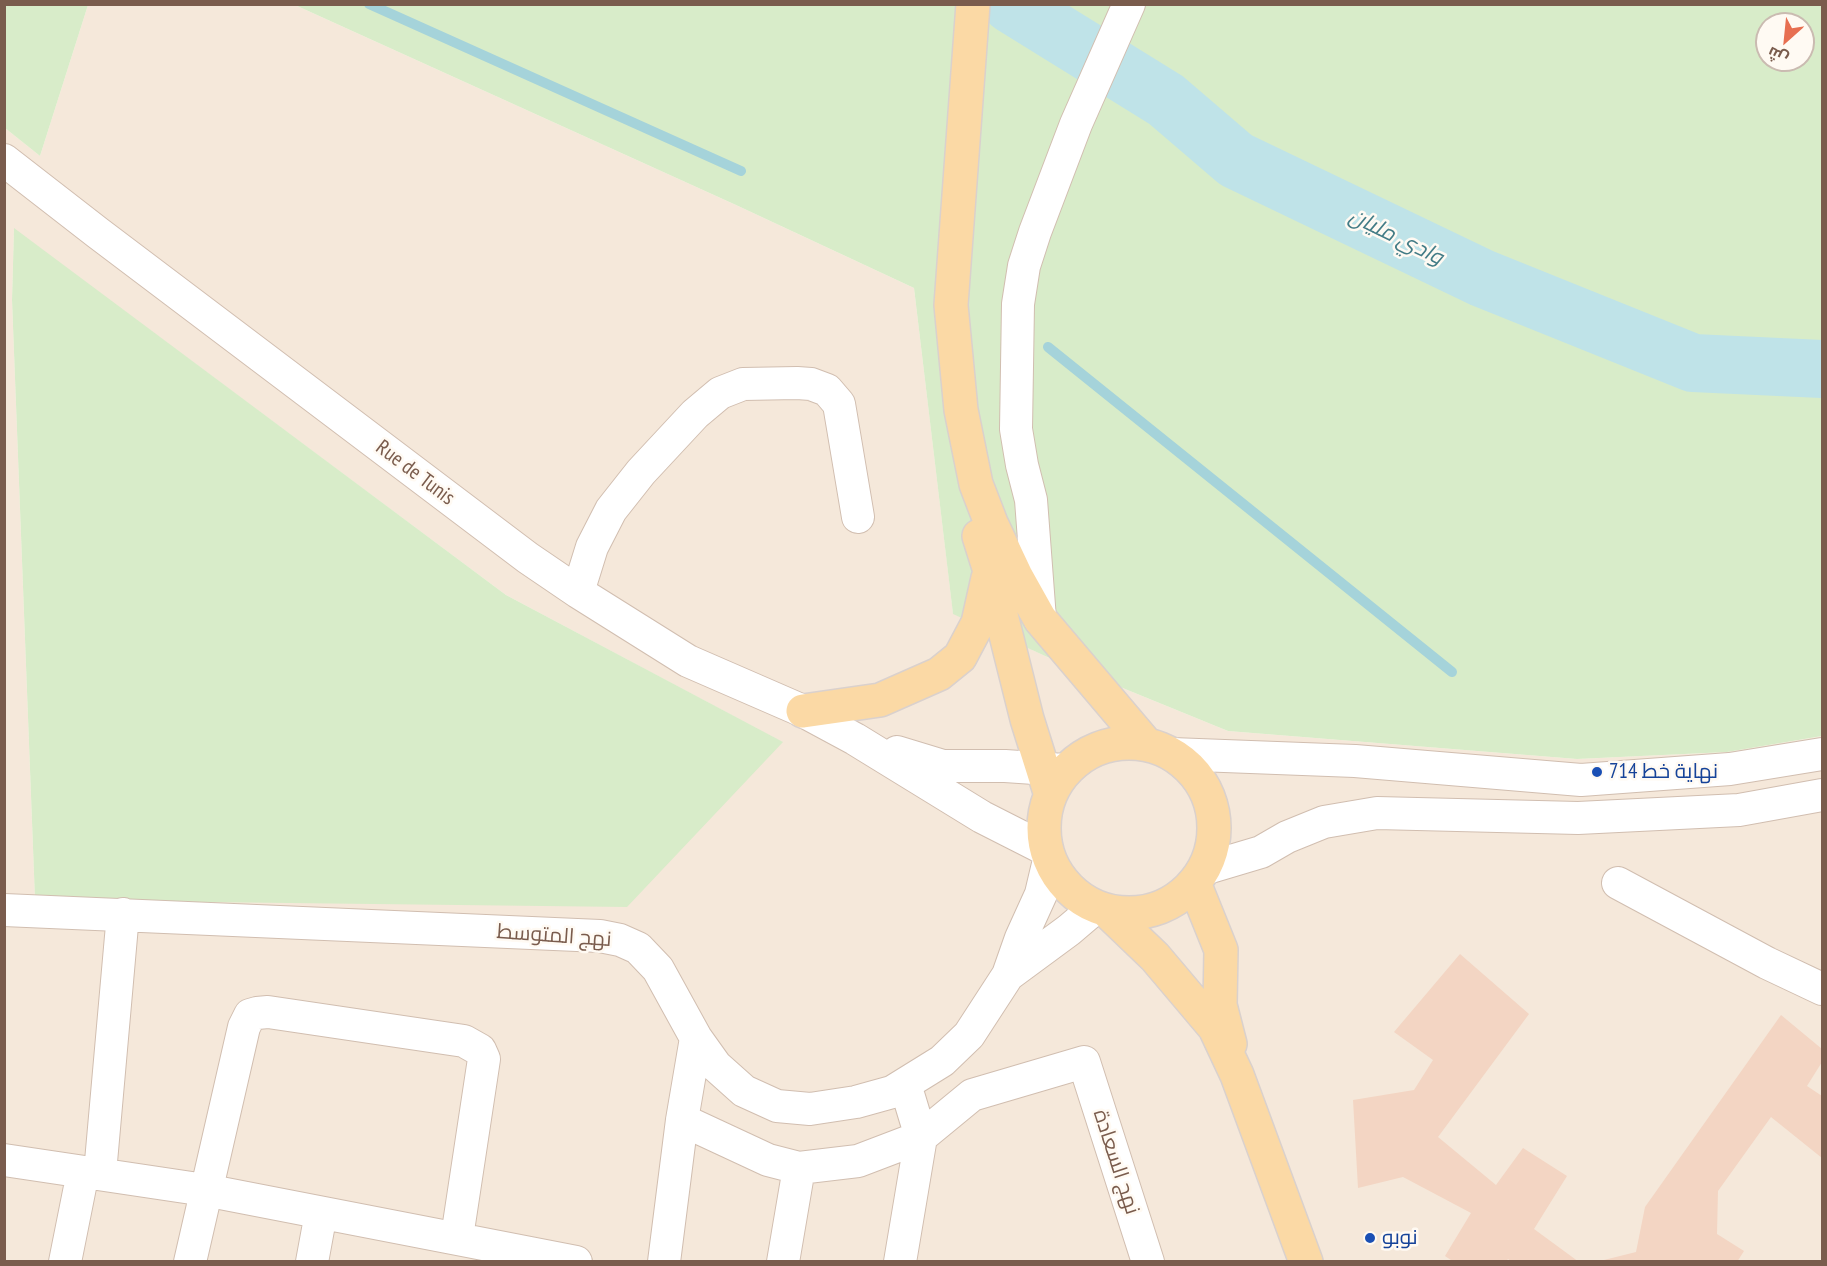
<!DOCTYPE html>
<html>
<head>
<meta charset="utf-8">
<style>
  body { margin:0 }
  #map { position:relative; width:1827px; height:1266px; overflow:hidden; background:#fdf6ec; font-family:"PT Sans Narrow",Cairo,sans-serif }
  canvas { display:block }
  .frame { position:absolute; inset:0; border:6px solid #7a5c4d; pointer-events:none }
  .north { position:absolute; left:1755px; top:12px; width:60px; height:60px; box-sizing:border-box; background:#fffaf3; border:2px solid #cabbb1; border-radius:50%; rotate:207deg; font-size:16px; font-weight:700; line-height:24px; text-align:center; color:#7a5c4d }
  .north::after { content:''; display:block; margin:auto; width:21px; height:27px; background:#e76f51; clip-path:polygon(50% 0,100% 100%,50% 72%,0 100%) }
</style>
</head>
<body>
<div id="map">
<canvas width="1827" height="1266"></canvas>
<div class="frame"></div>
<div class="north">ش</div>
</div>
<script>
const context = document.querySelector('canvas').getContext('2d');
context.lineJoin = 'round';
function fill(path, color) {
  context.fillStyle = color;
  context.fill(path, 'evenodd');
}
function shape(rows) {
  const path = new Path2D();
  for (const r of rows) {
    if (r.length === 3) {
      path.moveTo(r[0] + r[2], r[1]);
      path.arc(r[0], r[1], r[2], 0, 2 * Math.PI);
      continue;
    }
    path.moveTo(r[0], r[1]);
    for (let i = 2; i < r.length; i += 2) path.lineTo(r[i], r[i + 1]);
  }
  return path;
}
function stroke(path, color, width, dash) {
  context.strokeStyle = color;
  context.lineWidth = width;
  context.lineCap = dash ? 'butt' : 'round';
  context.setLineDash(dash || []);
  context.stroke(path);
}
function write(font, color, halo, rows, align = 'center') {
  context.font = font + ' "PT Sans Narrow",Cairo,sans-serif';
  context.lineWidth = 5;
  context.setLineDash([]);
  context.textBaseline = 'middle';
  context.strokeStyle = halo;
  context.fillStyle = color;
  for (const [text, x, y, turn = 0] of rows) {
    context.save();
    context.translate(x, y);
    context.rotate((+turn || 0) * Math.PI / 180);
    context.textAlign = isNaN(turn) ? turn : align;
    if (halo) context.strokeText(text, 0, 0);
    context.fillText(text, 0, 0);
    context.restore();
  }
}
const residential = shape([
  [88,5,295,5,736,205,914,288,953,613,1054,660,1228,731,1577,759,1727,752,1822,736,1822,1261,5,1261,5,128,40,156],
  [14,229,506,595,782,742,35,900,12,300]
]);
const green = shape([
  [4,5,88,5,40,156,5,128],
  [295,5,1822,5,1822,736,1727,752,1577,759,1228,731,1054,660,953,614,914,288,736,205],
  [1767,24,1803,24,1803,60,1767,60],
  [14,228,506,595,783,742,627,907,35,900,12,300]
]);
const stream = shape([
  [369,4,741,171],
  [1048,347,1452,672]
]);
const river = shape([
  [1011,4,1166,100,1236,160,1482,278,1693,363,1822,369]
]);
const building = shape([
  [1460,954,1529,1014,1438,1137,1496,1185,1523,1148,1567,1176,1534,1229,1579,1262,1512,1262,1508,1259,1506,1262,1454,1262,1445,1256,1471,1213,1403,1177,1358,1188,1353,1100,1414,1090,1433,1060,1394,1032],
  [1781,1015,1822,1049,1822,1062,1807,1086,1822,1096,1822,1158,1771,1117,1718,1191,1717,1234,1744,1251,1737,1262,1686,1262,1683,1260,1682,1262,1596,1262,1636,1252,1645,1207]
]);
const minor = shape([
  [4,160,98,233,528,558,578,592,688,661,803,711,855,739,982,817,1045,849],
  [578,592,592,547,611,510,641,472,695,414,720,393,743,384,797,383,811,384,827,390,839,404,858,517],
  [1040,619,1031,500,1022,465,1016,429,1018,304,1024,266,1035,232,1076,124,1129,4],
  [897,752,943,766,1005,766,1064,770],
  [1172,754,1355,761,1581,780,1730,769,1822,754],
  [1204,869,1261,852,1287,837,1324,822,1377,813,1578,818,1739,810,1822,795],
  [1618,883,1767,963,1822,989],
  [4,910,600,936,620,940,638,948,658,969,696,1038,716,1066,744,1091,777,1106,810,1109,856,1102,892,1092,942,1061,969,1035,1008,975,1021,938,1041,894,1049,860],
  [1008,975,1069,930,1096,907],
  [682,1120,768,1160,799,1168,858,1161,921,1137,972,1095,1084,1062,1148,1262],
  [4,1160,205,1190,576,1262],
  [100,1173,123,914],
  [65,1262,83,1172],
  [190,1262,244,1027,250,1015,257,1013,268,1012,464,1041,480,1050,484,1059,457,1237],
  [312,1262,321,1213],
  [664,1262,682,1120,696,1038],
  [783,1262,799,1168],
  [900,1262,921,1137,905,1084]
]);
const major = shape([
  [973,4,951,305,961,410,976,484,991,523,1016,576,1040,619,1146,744],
  [979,536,990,571,1027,719,1050,792],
  [803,711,880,700,939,674,960,657,978,623,988,578],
  [1129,828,85],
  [1194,883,1221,950,1220,1005,1230,1044],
  [1107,911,1155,957,1215,1028,1237,1075,1306,1262]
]);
const markers = [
  [1597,772,6,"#1a4fb4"],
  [1370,1238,6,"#1a4fb4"]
];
const streetNames = [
  ["Rue de Tunis",415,473,37],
  ["نهج المتوسط",554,936,4],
  ["نهج السعادة",1116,1162,72]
];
const transitNames = [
  ["نهاية خط 714",1609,772],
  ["نوبو",1382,1238]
];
const waterNames = [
  ["وادي مليان",1396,237,26]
];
fill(residential, '#f5e8da');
fill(green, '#d8ecc9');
stroke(stream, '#a5d3da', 10);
stroke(river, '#bfe3e8', 58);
fill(building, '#f3d5c3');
stroke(minor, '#d1beb0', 34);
stroke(major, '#dad1cd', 36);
stroke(minor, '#fff', 32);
stroke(major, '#fbd9a5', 33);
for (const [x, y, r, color] of markers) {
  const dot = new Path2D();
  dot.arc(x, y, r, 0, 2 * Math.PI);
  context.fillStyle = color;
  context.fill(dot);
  stroke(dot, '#fffaf3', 2);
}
write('21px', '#7a5c4d', '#fffaf3', streetNames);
write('21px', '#164399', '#fffaf3', transitNames, 'left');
write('italic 22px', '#437c86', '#fffaf3', waterNames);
</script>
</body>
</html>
